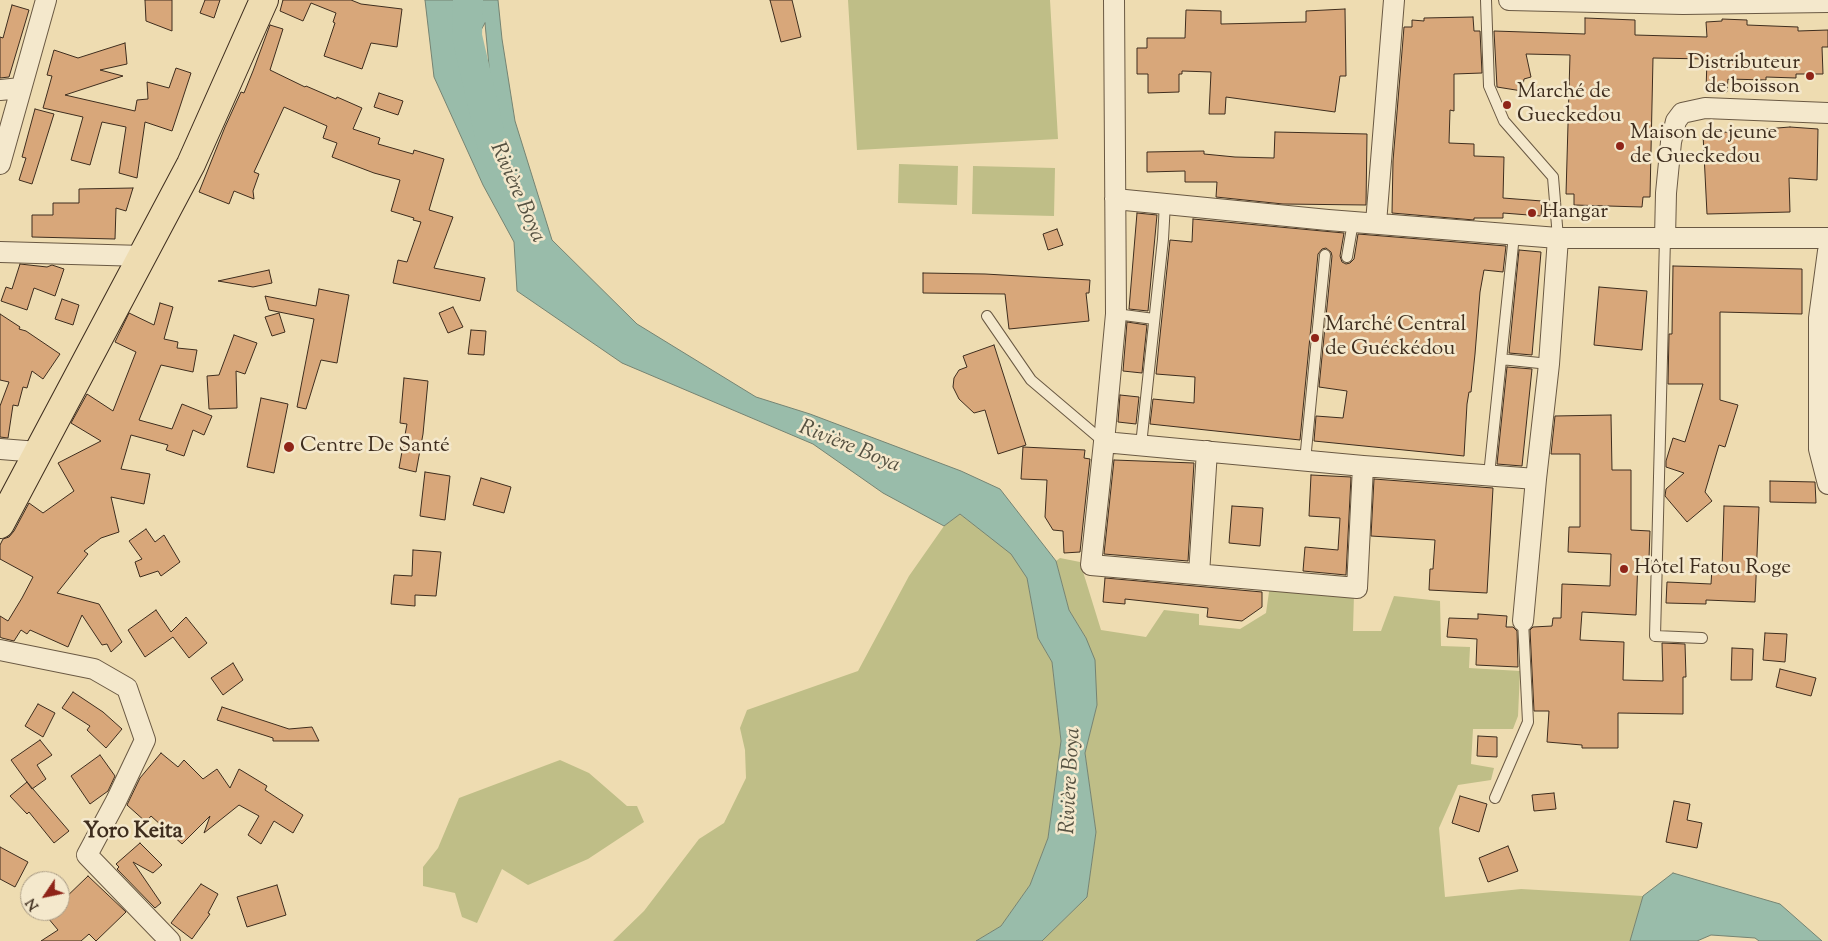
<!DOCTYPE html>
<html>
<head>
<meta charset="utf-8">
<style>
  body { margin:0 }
  #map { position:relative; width:1828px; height:941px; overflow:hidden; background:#eedcb1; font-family:"Sorts Mill Goudy",serif }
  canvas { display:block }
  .north { position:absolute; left:20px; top:871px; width:50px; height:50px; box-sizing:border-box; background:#f4e8cc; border:1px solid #ab9d86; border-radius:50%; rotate:236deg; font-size:14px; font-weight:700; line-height:20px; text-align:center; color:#3e2d1e }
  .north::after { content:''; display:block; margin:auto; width:18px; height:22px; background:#8f2418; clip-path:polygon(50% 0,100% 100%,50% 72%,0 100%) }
</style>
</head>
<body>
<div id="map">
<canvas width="1828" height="941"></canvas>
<div class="north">N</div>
</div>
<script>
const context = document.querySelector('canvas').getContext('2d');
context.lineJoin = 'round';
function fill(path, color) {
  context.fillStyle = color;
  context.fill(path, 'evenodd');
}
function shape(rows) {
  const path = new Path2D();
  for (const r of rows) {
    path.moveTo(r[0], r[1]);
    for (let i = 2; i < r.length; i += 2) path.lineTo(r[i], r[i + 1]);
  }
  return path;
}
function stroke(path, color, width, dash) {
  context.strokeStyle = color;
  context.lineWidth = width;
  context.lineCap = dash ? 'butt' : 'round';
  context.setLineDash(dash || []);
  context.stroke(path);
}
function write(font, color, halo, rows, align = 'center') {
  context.font = font + ' "Sorts Mill Goudy",serif';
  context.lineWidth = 5;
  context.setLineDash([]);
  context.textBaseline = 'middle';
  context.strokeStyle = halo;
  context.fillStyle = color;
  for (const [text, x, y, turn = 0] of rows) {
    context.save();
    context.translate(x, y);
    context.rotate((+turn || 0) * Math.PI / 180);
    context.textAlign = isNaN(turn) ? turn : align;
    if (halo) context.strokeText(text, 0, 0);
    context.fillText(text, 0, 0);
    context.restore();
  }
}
const green = shape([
  [848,0,1050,0,1058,139,857,150],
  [899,164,958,166,957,205,898,203],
  [973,166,1055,168,1054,216,972,214],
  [960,514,1011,553,1027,578,1038,638,1052,662,1061,741,1048,838,1030,885,1001,926,976,941,613,941,644,911,699,839,724,823,746,778,745,750,740,728,747,710,858,671,909,576,944,526],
  [1060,558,1080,562,1101,630,1146,637,1164,610,1199,614,1199,625,1240,629,1266,613,1270,585,1354,594,1353,631,1381,631,1394,596,1440,601,1441,646,1470,647,1469,668,1520,671,1518,716,1513,729,1473,729,1471,764,1494,768,1491,780,1458,785,1439,828,1445,897,1521,889,1643,896,1630,941,1042,941,1087,897,1096,832,1085,753,1097,705,1086,638,1069,610,1056,561],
  [560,760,589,773,627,806,637,806,644,822,588,859,528,885,502,869,477,923,462,917,455,893,423,886,423,867,438,848,459,798]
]);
const water = shape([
  [425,0,498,0,502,39,515,121,552,240,637,324,756,397,810,414,961,471,1000,489,1056,561,1069,610,1086,638,1095,660,1097,705,1085,753,1096,832,1087,897,1042,941,976,941,1001,926,1030,885,1048,838,1061,741,1052,662,1038,638,1027,578,1011,554,960,514,944,526,883,493,813,444,622,363,517,291,514,242,483,185,434,77,425,0],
  [485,23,494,120,491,126,487,124,463,71,467,55,485,23],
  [1673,873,1780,904,1822,941,1759,941,1755,938,1711,935,1697,941,1630,941,1643,896,1673,873]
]);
const river = shape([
  [468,0,467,36,492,144,500,162]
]);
const building = shape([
  [145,0,172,0,172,31,146,21,145,0],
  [205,0,220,0,214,18,200,13,205,0],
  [283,0,351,0,361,4,402,9,397,47,371,43,362,69,324,56,335,23,333,22,336,13,311,3,303,21,280,11,283,0],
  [770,0,792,0,801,37,781,42,770,0],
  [12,5,29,10,9,77,0,78,0,37,3,38,12,5],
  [1345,9,1346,76,1340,76,1335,112,1226,97,1225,114,1209,114,1211,72,1182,71,1182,74,1179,74,1179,92,1148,93,1148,74,1137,74,1137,48,1147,48,1147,38,1185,38,1186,10,1221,11,1221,24,1306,22,1306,11,1345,9],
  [1473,17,1474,31,1480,31,1482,73,1454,74,1454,111,1450,110,1449,143,1474,144,1474,156,1504,157,1503,198,1542,201,1541,216,1503,213,1503,218,1474,218,1474,220,1392,213,1393,161,1404,27,1412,27,1412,20,1424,21,1424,18,1473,17],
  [1585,18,1635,20,1635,35,1707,37,1706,22,1722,21,1722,19,1747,20,1747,25,1798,27,1798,31,1828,30,1828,47,1822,47,1823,74,1796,74,1796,78,1766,77,1766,80,1728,79,1727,92,1706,91,1707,59,1653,58,1650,197,1643,197,1642,207,1574,205,1574,194,1566,194,1570,55,1526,54,1531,77,1524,79,1522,91,1497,87,1494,31,1585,34,1585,18],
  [270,25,283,29,270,70,305,87,306,86,336,99,337,97,362,108,353,129,380,138,378,144,413,154,414,150,444,159,429,210,453,217,434,268,485,278,480,301,393,283,398,260,407,262,421,222,413,220,414,218,391,211,400,180,374,173,332,157,337,143,323,138,327,126,284,107,254,172,259,174,253,191,254,199,234,191,229,204,199,192,225,127,241,92,244,93,253,71,270,25],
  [125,43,127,64,100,70,123,76,65,95,135,111,137,100,148,99,147,82,169,88,176,68,191,73,172,131,145,122,137,178,119,173,126,127,102,122,90,165,71,160,83,117,43,108,52,76,47,75,54,50,78,58,125,43],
  [379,93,403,101,398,115,374,107,379,93],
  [35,109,54,114,32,184,19,180,26,158,22,157,35,109],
  [1790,127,1818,129,1817,180,1789,178,1790,212,1707,214,1703,134,1790,127],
  [1275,132,1367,134,1366,205,1283,204,1216,197,1217,182,1185,182,1185,171,1147,172,1147,152,1204,151,1204,154,1235,157,1274,158,1275,132],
  [133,188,126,211,116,208,115,239,32,237,32,215,53,215,53,203,79,203,79,189,133,188],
  [1137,213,1157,215,1148,311,1129,309,1137,213],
  [1193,219,1344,233,1340,256,1342,262,1346,264,1350,263,1354,259,1358,234,1506,246,1503,272,1484,270,1480,292,1475,354,1471,392,1469,392,1467,404,1464,456,1314,441,1316,416,1343,418,1347,391,1319,387,1332,256,1331,252,1326,248,1322,249,1318,254,1300,440,1150,424,1153,399,1194,403,1195,377,1156,374,1170,240,1192,242,1193,219],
  [1057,229,1063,245,1048,250,1043,234,1057,229],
  [1519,250,1541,252,1532,355,1509,353,1519,250],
  [20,264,47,267,52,265,64,269,55,296,34,288,27,310,1,301,6,287,12,289,20,264],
  [1673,266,1802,269,1802,314,1720,312,1720,400,1738,405,1725,447,1719,445,1705,492,1712,501,1687,522,1665,496,1666,489,1684,473,1666,467,1666,461,1673,438,1685,442,1703,384,1668,384,1669,334,1672,334,1673,266],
  [269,270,272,283,253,287,218,281,269,270],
  [923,273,985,274,1090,280,1089,293,1086,293,1089,321,1009,329,1005,294,923,293,923,273],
  [1599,287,1647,291,1642,350,1594,345,1599,287],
  [319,289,349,295,337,363,321,360,306,409,297,407,314,319,269,310,265,296,316,306,319,289],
  [62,299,79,305,73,325,55,319,62,299],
  [160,303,173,307,164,339,178,342,177,348,197,350,193,372,161,365,139,420,172,429,182,404,212,416,204,435,193,430,184,456,166,450,168,445,131,435,121,469,150,474,144,504,111,497,119,532,101,538,84,551,88,554,57,593,99,604,122,642,111,652,107,644,102,645,82,615,68,647,30,630,27,634,21,630,14,641,2,638,0,637,0,616,8,621,22,598,33,577,0,559,0,545,3,539,9,537,14,531,29,503,43,513,74,491,58,463,101,441,71,423,87,394,113,411,136,352,115,342,129,313,154,325,160,303],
  [453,307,463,327,448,333,439,313,453,307],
  [279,313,285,332,272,336,265,317,279,313],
  [0,314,20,327,19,329,26,331,60,354,43,379,32,371,27,388,23,387,18,406,13,405,8,438,0,437,0,406,9,382,0,380,0,314],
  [1127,322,1147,325,1142,373,1123,371,1127,322],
  [471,330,486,331,484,355,468,354,471,330],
  [234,335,257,343,245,374,236,371,237,408,209,409,207,376,219,375,234,335],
  [994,345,1026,445,998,454,985,410,974,413,959,399,953,387,954,378,959,370,967,367,963,356,994,345],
  [1507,367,1532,369,1522,466,1497,464,1507,367],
  [404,378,428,381,423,434,416,472,399,468,407,424,400,423,404,378],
  [1120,395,1139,397,1136,424,1118,422,1120,395],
  [261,398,288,404,274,473,247,467,261,398],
  [1611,415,1612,470,1631,470,1631,530,1650,531,1649,558,1638,558,1636,615,1582,612,1580,640,1624,642,1623,680,1663,681,1662,643,1685,644,1686,677,1683,677,1683,714,1618,713,1618,748,1582,748,1582,745,1547,742,1549,711,1534,711,1530,630,1533,627,1552,626,1553,618,1561,618,1562,584,1610,586,1611,554,1568,552,1569,527,1580,527,1580,454,1551,454,1555,416,1611,415],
  [1023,447,1085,450,1084,458,1090,459,1080,552,1064,553,1063,531,1053,530,1045,517,1047,480,1021,479,1023,447],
  [1114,460,1194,463,1188,561,1104,554,1114,460],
  [425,472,450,476,445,520,420,516,425,472],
  [1311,475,1351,477,1346,575,1303,571,1305,547,1338,550,1340,518,1309,516,1311,475],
  [481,478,511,487,504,513,473,505,481,478],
  [1374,479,1493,488,1487,593,1429,590,1430,569,1433,569,1435,540,1371,536,1374,479],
  [1770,481,1815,482,1816,503,1770,502,1770,481],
  [1232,506,1263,508,1260,546,1229,543,1232,506],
  [1724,506,1759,507,1755,602,1706,600,1706,604,1666,603,1667,582,1711,584,1712,568,1722,569,1724,506],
  [146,529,155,542,164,535,180,562,161,576,158,571,140,577,135,562,142,559,129,541,146,529],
  [413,550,441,552,436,596,415,595,415,606,391,604,394,575,412,576,413,550],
  [1105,578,1262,592,1262,607,1242,621,1207,617,1208,608,1125,599,1125,604,1103,602,1105,578],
  [156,610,171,632,186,617,207,643,189,658,173,637,145,657,128,630,156,610],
  [1478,614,1507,616,1506,627,1513,627,1517,631,1518,667,1476,665,1477,639,1447,637,1449,618,1478,619,1478,614],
  [1765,633,1787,634,1785,662,1763,660,1765,633],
  [1732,648,1753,649,1752,680,1731,680,1732,648],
  [233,663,243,680,223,695,211,678,233,663],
  [1780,669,1816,678,1811,696,1776,687,1780,669],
  [73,692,103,712,122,729,106,748,87,730,90,726,62,708,73,692],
  [38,704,55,713,43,737,25,726,38,704],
  [222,707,289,729,312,727,319,741,273,741,273,738,217,720,222,707],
  [1478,736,1497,737,1497,757,1477,756,1478,736],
  [40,740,52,755,37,765,46,779,32,789,11,760,40,740],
  [161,753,178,767,184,760,203,779,217,769,230,788,239,769,267,786,265,790,303,815,293,833,274,821,261,844,248,835,259,816,239,805,204,833,210,816,182,844,151,816,146,822,127,805,140,778,161,753],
  [100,755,115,776,108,791,90,804,71,776,100,755],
  [27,782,69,831,54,843,29,812,27,814,10,796,27,782],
  [1554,793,1556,809,1534,811,1532,795,1554,793],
  [1460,796,1487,804,1479,832,1452,823,1460,796],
  [1674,801,1690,804,1687,820,1702,823,1697,848,1666,842,1674,801],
  [140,843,162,865,153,873,133,862,161,903,155,908,117,869,119,867,116,864,140,843],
  [1508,846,1518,871,1488,882,1479,858,1508,846],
  [0,847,28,862,15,887,0,879,0,847],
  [88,876,126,912,96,941,89,934,81,941,41,941,58,930,48,918,55,911,60,911,60,903,88,876],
  [201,884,218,894,208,913,210,914,192,939,171,923,201,884],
  [277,885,286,915,247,927,237,897,277,885]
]);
const lane = shape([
  [1486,0,1489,86,1504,121,1553,177,1558,238],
  [1665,238,1655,636,1702,638],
  [1347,257,1353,222],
  [1116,314,1154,319],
  [987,316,1031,380,1104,442],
  [1501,359,1549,364],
  [1141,445,1163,239,1165,203],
  [1305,461,1325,255],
  [1489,475,1514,235],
  [1495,798,1528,722,1523,621]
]);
const street = shape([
  [1114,0,1116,314,1104,442,1091,565,1357,588,1363,466],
  [1509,0,1683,4,1828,2],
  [0,90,21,88],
  [0,164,46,0],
  [1115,199,1328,220,1558,238,1828,238],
  [1376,223,1394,0],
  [1665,238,1666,193,1671,142,1676,121,1682,113,1705,108,1828,113],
  [1828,251,1819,318,1819,449,1828,484],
  [0,252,143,256],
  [1104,442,1363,466,1536,479],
  [0,449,38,452],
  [1199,574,1207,451],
  [1523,621,1536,479,1549,364,1558,238],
  [0,650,94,669,127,688,145,740,116,801,87,855,170,941]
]);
const highway = shape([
  [0,524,191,164,264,0]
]);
const markers = [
  [1810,76,5,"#8f2418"],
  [1507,105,5,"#8f2418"],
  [1620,146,5,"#8f2418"],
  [1532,213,5,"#8f2418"],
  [1315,338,5,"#8f2418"],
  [289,447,6,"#8f2418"],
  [1624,569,5,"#8f2418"]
];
const poiNames = [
  ["Distributeur",1800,64,"right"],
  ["de boisson",1800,88,"right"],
  ["Marché de",1517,93],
  ["Gueckedou",1517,117],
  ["Maison de jeune",1630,134],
  ["de Gueckedou",1630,158],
  ["Hangar",1542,213],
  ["Marché Central",1325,326],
  ["de Guéckédou",1325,350],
  ["Centre De Santé",300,447],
  ["Hôtel Fatou Roge",1634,569]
];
const waterNames = [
  ["Rivière Boya",516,193,66],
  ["Rivière Boya",849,448,22],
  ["Rivière Boya",1072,781,-87]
];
const neighbourhoodNames = [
  ["Yoro Keita",133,833]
];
fill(green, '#bfbe87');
fill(water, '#99bcaa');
stroke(water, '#758372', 1);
stroke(river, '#99bcaa', 30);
fill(building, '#d8a77a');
stroke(building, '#3e2d1e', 1);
stroke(lane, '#6a5943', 12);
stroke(street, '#6a5943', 22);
stroke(highway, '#3e2d1e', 30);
stroke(lane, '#f4e8cc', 10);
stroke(street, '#f4e8cc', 20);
stroke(highway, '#eedcb1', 28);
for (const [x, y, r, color] of markers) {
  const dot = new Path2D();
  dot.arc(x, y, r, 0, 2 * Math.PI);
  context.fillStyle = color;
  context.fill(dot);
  stroke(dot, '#f4e8cc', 2);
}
write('21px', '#3e2d1e', '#f4e8cc', poiNames, 'left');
write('italic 22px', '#555141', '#f4e8cc', waterNames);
write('bold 22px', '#3e2d1e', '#f4e8cc', neighbourhoodNames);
</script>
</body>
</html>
